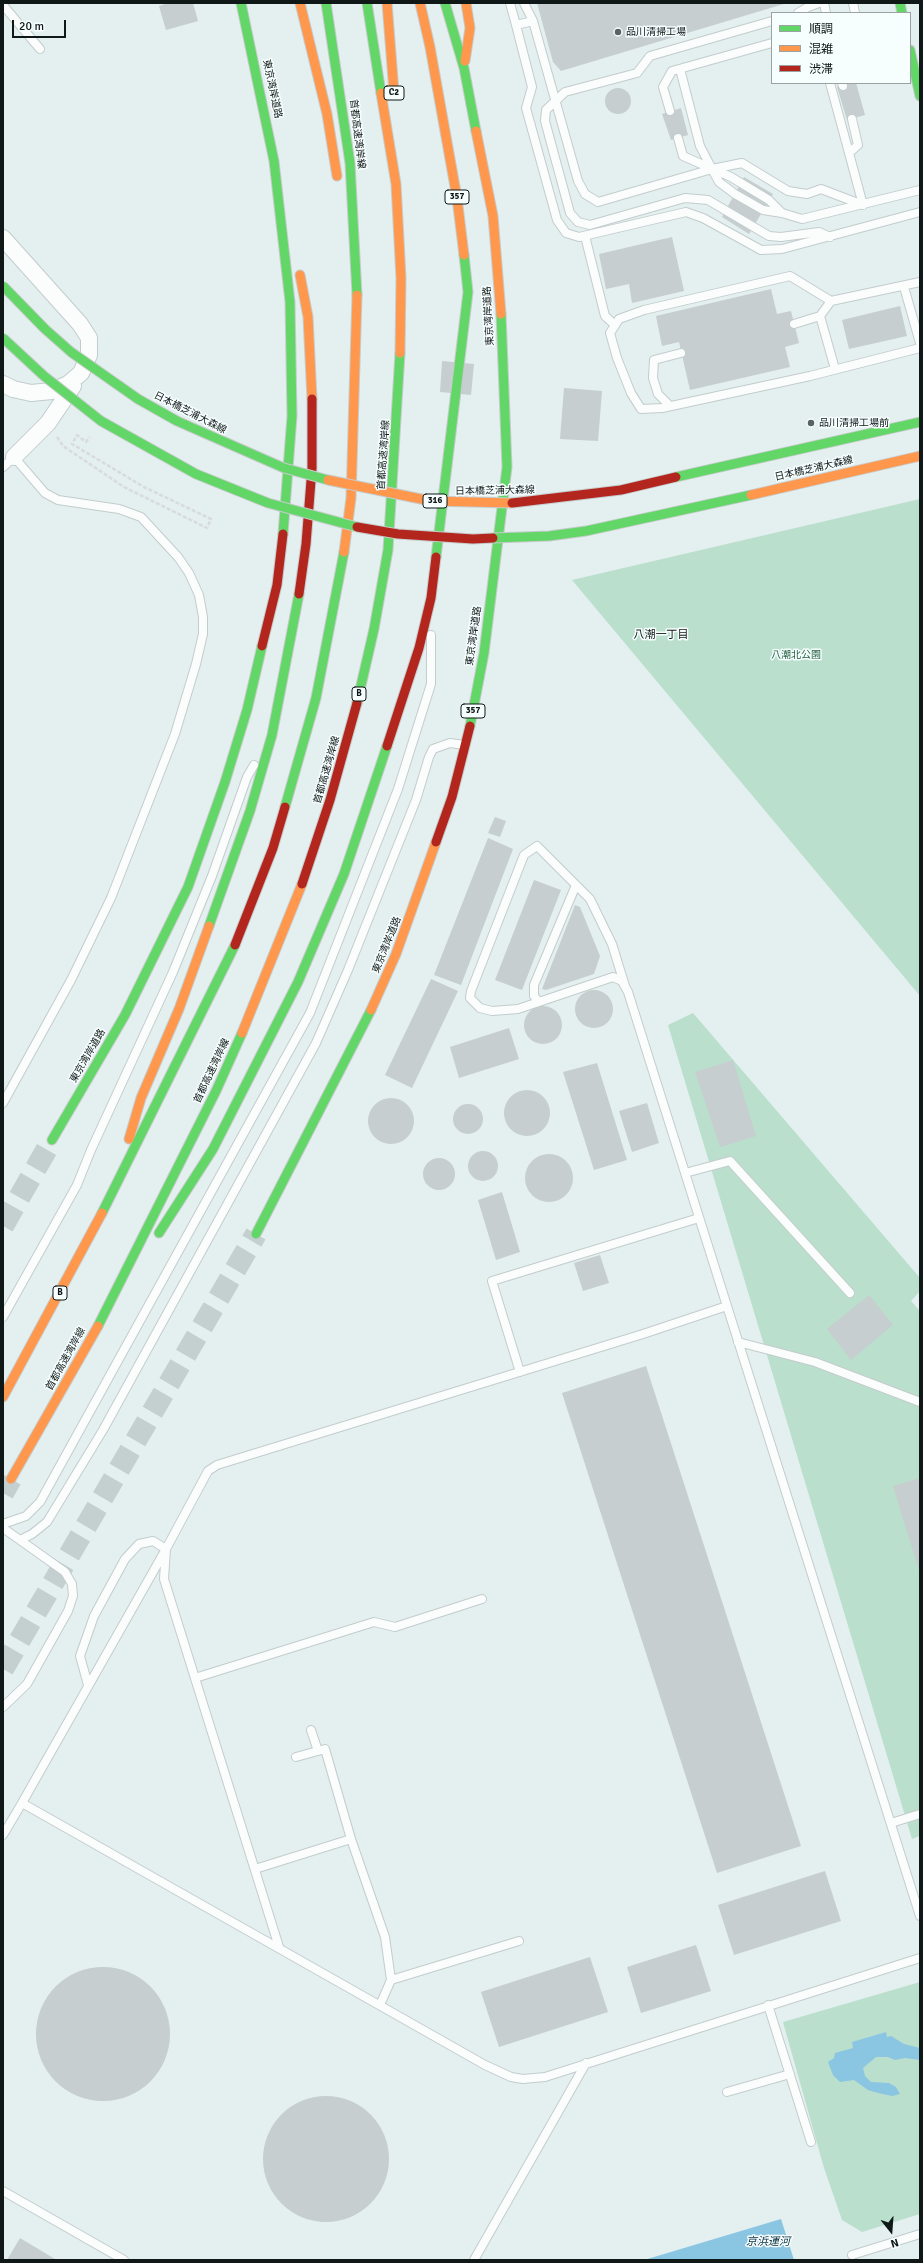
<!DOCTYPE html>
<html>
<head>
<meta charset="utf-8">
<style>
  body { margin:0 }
  #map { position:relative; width:923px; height:2263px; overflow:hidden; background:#e4efef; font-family:Signika,"Noto Sans JP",sans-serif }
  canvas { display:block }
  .frame { position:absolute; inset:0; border:4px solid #101717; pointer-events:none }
  .legend { position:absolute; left:771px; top:12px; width:140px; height:72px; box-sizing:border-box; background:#f6fefe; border:1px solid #9aa2a2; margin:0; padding:5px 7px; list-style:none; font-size:12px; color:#101717 }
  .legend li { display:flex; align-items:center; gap:8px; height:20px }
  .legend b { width:20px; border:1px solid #9aa2a2 }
  .north { position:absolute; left:871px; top:2211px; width:40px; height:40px; -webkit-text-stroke:3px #f6fefe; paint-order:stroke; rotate:163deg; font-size:11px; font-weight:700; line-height:16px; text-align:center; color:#101717 }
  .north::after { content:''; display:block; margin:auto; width:14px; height:18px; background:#101717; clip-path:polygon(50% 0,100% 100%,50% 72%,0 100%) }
  .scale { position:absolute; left:12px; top:20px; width:54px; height:18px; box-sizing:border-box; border:2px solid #101717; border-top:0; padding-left:5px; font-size:12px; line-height:14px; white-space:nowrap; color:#101717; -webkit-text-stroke:3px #f6fefe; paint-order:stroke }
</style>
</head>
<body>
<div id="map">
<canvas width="923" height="2263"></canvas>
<div class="frame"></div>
<ul class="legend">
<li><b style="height:5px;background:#63d668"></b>順調</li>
<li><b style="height:5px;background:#ff974d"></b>混雑</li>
<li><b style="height:5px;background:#b3261e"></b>渋滞</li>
</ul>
<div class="north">N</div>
<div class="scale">20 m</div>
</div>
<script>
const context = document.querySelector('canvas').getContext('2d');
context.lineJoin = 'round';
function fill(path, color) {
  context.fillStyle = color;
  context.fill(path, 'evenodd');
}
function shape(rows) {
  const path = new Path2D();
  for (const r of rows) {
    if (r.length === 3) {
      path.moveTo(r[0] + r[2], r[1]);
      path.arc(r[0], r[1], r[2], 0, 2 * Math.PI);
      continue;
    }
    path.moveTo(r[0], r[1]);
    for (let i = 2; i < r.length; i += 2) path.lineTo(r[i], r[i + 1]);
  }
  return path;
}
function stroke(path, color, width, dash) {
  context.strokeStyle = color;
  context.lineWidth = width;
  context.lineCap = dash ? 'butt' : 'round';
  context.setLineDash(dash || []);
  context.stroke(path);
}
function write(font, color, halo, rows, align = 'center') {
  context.font = font + ' Signika,"Noto Sans JP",sans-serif';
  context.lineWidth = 3;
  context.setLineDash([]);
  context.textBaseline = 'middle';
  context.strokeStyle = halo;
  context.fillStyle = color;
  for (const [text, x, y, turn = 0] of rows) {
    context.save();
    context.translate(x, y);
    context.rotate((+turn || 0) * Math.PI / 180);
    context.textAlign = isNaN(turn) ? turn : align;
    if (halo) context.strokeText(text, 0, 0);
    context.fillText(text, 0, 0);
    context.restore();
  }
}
const green = shape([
  [920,499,920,996,572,580],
  [693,1013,920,1278,920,1291,911,1301,920,1311,920,1836,912,1839,668,1025],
  [920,1982,920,2214,862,2232,842,2220,824,2168,783,2022]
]);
const water = shape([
  [886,2032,887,2037,891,2036,904,2044,920,2048,920,2060,905,2058,895,2060,888,2057,876,2057,863,2068,865,2076,871,2082,889,2083,896,2087,900,2094,892,2096,878,2093,868,2090,854,2080,840,2082,833,2075,828,2062,834,2058,835,2053,853,2048,852,2042],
  [781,2219,794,2260,644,2260]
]);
const building = shape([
  [168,3,193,3,198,21,166,30,159,6],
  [537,3,787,3,561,71,553,62],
  [853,83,856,83,865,115,847,120,837,87],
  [618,101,13],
  [681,108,688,135,671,140,662,114],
  [744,177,773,194,749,234,722,217],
  [672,237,684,291,632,303,629,284,606,289,599,254],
  [771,289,777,314,791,311,799,343,785,347,790,367,690,390,679,342,662,346,656,316],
  [900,306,907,336,849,349,842,320],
  [442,361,474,364,471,395,440,392],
  [564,388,602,391,598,441,560,439],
  [495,817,506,821,500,837,488,833],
  [488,838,513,849,461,985,434,975],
  [534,880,561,890,522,990,495,980],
  [575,905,580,907,600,956,594,974,546,990,542,989],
  [431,979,458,991,412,1088,385,1075],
  [594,1009,19],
  [543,1025,19],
  [509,1028,519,1059,459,1078,450,1047],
  [733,1060,756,1136,720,1147,695,1072],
  [597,1063,627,1160,594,1170,563,1072],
  [527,1113,23],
  [391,1121,23],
  [647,1103,659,1143,632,1152,619,1111],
  [468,1119,15],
  [483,1166,15],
  [549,1178,24],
  [439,1174,16],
  [502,1192,520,1252,496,1260,478,1200],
  [600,1255,609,1283,583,1291,574,1263],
  [869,1295,893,1325,851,1360,827,1329],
  [646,1366,801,1846,717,1873,562,1393],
  [920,1478,920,1574,893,1486],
  [825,1871,841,1921,734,1955,718,1905],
  [696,1945,711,1991,641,2013,627,1967],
  [590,1957,608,2012,499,2047,481,1992],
  [103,2034,67],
  [326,2159,63],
  [20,2238,55,2259,54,2260,7,2260]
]);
const highwayTunnel = shape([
  [3,1226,52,1140],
  [3,1493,11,1479],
  [3,1669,256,1234]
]);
const path = shape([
  [57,437,63,446,124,487,207,528,211,519,144,487,72,444,77,435,86,442,90,437]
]);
const lane = shape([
  [510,3,516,25],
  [524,3,533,21,578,181,585,194,598,202,712,169,719,182,735,194,763,210,782,213,802,219,920,190],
  [824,3,826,13],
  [853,3,855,13],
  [3,5,40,49],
  [798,13,808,7,819,3],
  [533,21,516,25,532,87,526,108,557,220,566,233,579,237,686,212,703,218,761,250,782,249,920,212],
  [772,21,650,56,637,73,565,92,546,110,545,121,570,213,578,222,590,225,685,198,708,200,769,236,781,237,819,232,830,237],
  [680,69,700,146,712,169,742,163,788,191,807,194,821,189,863,205],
  [830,83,849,153],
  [842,83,843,86],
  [670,111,663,87,672,71,772,43],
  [852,119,858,145,849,153,863,205],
  [678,138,683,156,731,177,769,200,782,213],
  [585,236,605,316,615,325],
  [904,287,920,343],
  [831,301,790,276,644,310,619,319,610,333,617,358,631,393,641,409,662,408,810,376,920,348],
  [794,324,820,316],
  [835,369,820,316,831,301,920,282],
  [670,406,658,394,653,378,654,360,681,353],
  [3,467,14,457,45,493,58,500,119,509,141,517,178,557,189,573,199,595,203,617,203,634,196,664,175,734,111,898,71,980,3,1103],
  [625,986,612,944,590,899,537,846,524,855,471,991,470,998,480,1008,492,1011,518,1009,613,977,622,981,628,992,727,1306],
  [539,1002,534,996,534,985,576,885],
  [685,1173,730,1161,850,1293],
  [3,1317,77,1185,91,1150,173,972,212,876,247,777,254,765],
  [738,1342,815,1362,920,1402],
  [520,1372,492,1281,699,1218],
  [3,1524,26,1516,40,1502,310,1013,398,789,431,684,431,635],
  [3,1528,65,1572,72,1584,73,1596,68,1611,27,1684,3,1707],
  [20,1540,32,1534,47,1522,103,1430,316,1043,348,970,416,800,429,757,433,749,450,743,465,745],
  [195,1678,374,1622,395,1627,482,1599],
  [311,1730,318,1751],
  [296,1757,325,1749,351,1839,385,1937,391,1980,380,2005],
  [22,1803,166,1549,153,1541,139,1544,125,1559,94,1616,80,1656,88,1685],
  [891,1823,920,1814],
  [3,1835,22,1803,485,2065,511,2077,523,2079,545,2077,920,1958],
  [255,1869,351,1839],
  [279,1947,164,1579,166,1549,208,1471,217,1465,643,1334,727,1306,920,1916],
  [391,1980,519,1941],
  [768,2005,811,2142],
  [727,2092,790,2074],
  [3,2191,124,2260],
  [852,2255,920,2234],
  [474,2260,586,2063]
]);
const street = shape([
  [3,238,80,324,89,338,89,355,81,373,68,384,52,391,31,393,13,389,3,384],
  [14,457,48,423,73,386]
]);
const fast = shape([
  [241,3,274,161,290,302,292,416,283,534],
  [326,3,350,163,357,295],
  [367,3,381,93],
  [445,3,464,68,476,131],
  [900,3,902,13],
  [910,50,920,96],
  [436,557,468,292,464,255],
  [357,703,374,629,388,550,400,353],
  [470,726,484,653,507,467,501,314],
  [285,807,316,698,344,552],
  [209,926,250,811,272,735,299,594],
  [52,1140,125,1015,188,887,225,782,247,710,262,646],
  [102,1213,235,945],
  [159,1233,213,1149,298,982,344,874,387,746],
  [256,1234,371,1010],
  [98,1326,216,1091,242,1033]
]);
const slow = shape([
  [300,3,327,114,337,176],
  [387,3,394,92],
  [420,3,430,47,457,198,464,255],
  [465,61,470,28,466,3],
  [381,93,396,184,401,278,400,353],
  [476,131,493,216,501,314],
  [300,275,308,317,312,399],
  [344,552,351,498,357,295],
  [371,1010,396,954,436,842],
  [242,1033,302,884],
  [129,1139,141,1098,179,1009,209,926],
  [3,1397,102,1213],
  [11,1479,98,1326]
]);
const jam = shape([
  [299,594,306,544,312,468,312,399],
  [262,646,277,585,283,534],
  [387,746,419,648,431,598,436,557],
  [436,842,452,797,470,726],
  [302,884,330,800,357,703],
  [235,945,273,848,285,807]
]);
const fastBridge = shape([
  [3,286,45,329,71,352,138,399,177,421,284,468,328,480],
  [3,338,44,376,101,421,196,474,268,503,357,527],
  [676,477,920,422],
  [493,538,549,536,586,531,751,495]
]);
const slowBridge = shape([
  [328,480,431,501,512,503],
  [751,495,920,456]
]);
const jamBridge = shape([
  [512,503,621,490,676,477],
  [357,527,398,534,473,539,493,538]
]);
const markers = [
  [618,32,4,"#5a6363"],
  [811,423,4,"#5a6363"]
];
const shields = [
  [394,93,20],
  [457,197,24],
  [435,501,24],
  [359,694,14],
  [473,711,24],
  [60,1293,14]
];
const shieldNames = [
  ["C2",394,93],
  ["357",457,197],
  ["316",435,501],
  ["B",359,694],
  ["357",473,711],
  ["B",60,1293]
];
const poiNames = [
  ["品川清掃工場",626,32],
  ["品川清掃工場前",819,423]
];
const streetNames = [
  ["東京湾岸道路",272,89,78],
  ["首都高速湾岸線",357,134,83],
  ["東京湾岸道路",489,316,-93],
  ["日本橋芝浦大森線",190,413,27],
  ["首都高速湾岸線",384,455,-86],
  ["日本橋芝浦大森線",814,469,-13],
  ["日本橋芝浦大森線",495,491,-1],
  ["東京湾岸道路",474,636,-82],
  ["首都高速湾岸線",327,770,-74],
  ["東京湾岸道路",387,945,-68],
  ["東京湾岸道路",88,1056,-60],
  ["首都高速湾岸線",212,1071,-65],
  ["首都高速湾岸線",66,1359,-61]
];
const parkNames = [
  ["八潮北公園",796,655]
];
const neighbourhoodNames = [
  ["八潮一丁目",661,635]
];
const waterNames = [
  ["京浜運河",768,2242]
];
fill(green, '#bbdfcd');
fill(water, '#8ac5e2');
fill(building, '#c6cecf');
stroke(highwayTunnel, '#c4cfcf', 22, [22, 11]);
stroke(lane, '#c3cccc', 10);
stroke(street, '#c3cccc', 18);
stroke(fast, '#c6cbcb', 11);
stroke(slow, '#c6cbcb', 11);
stroke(jam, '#c6cbcb', 11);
stroke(path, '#d8dbdb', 2.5, [4, 2]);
stroke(lane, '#fbfdfd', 8);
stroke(street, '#fbfdfd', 16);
stroke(fast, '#63d668', 9);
stroke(slow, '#ff974d', 9);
stroke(jam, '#b3261e', 9);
stroke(fastBridge, '#c6cbcb', 11, []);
stroke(slowBridge, '#c6cbcb', 11, []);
stroke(jamBridge, '#c6cbcb', 11, []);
stroke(fastBridge, '#63d668', 9);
stroke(slowBridge, '#ff974d', 9);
stroke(jamBridge, '#b3261e', 9);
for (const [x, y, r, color] of markers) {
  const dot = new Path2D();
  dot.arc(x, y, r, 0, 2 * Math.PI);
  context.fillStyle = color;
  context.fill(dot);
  stroke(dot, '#f6fefe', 1.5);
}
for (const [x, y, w] of shields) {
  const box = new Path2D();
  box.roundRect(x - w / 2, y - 7, w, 14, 3);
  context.fillStyle = '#f6fefe';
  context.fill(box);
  stroke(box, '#101717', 1);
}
write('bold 9px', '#101717', null, shieldNames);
write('10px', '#101717', '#f6fefe', poiNames, 'left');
write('10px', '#101717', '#f6fefe', streetNames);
write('10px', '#256043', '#f6fefe', parkNames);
write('11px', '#101717', '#f6fefe', neighbourhoodNames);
write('italic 11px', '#082d3f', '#f6fefe', waterNames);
</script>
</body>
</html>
